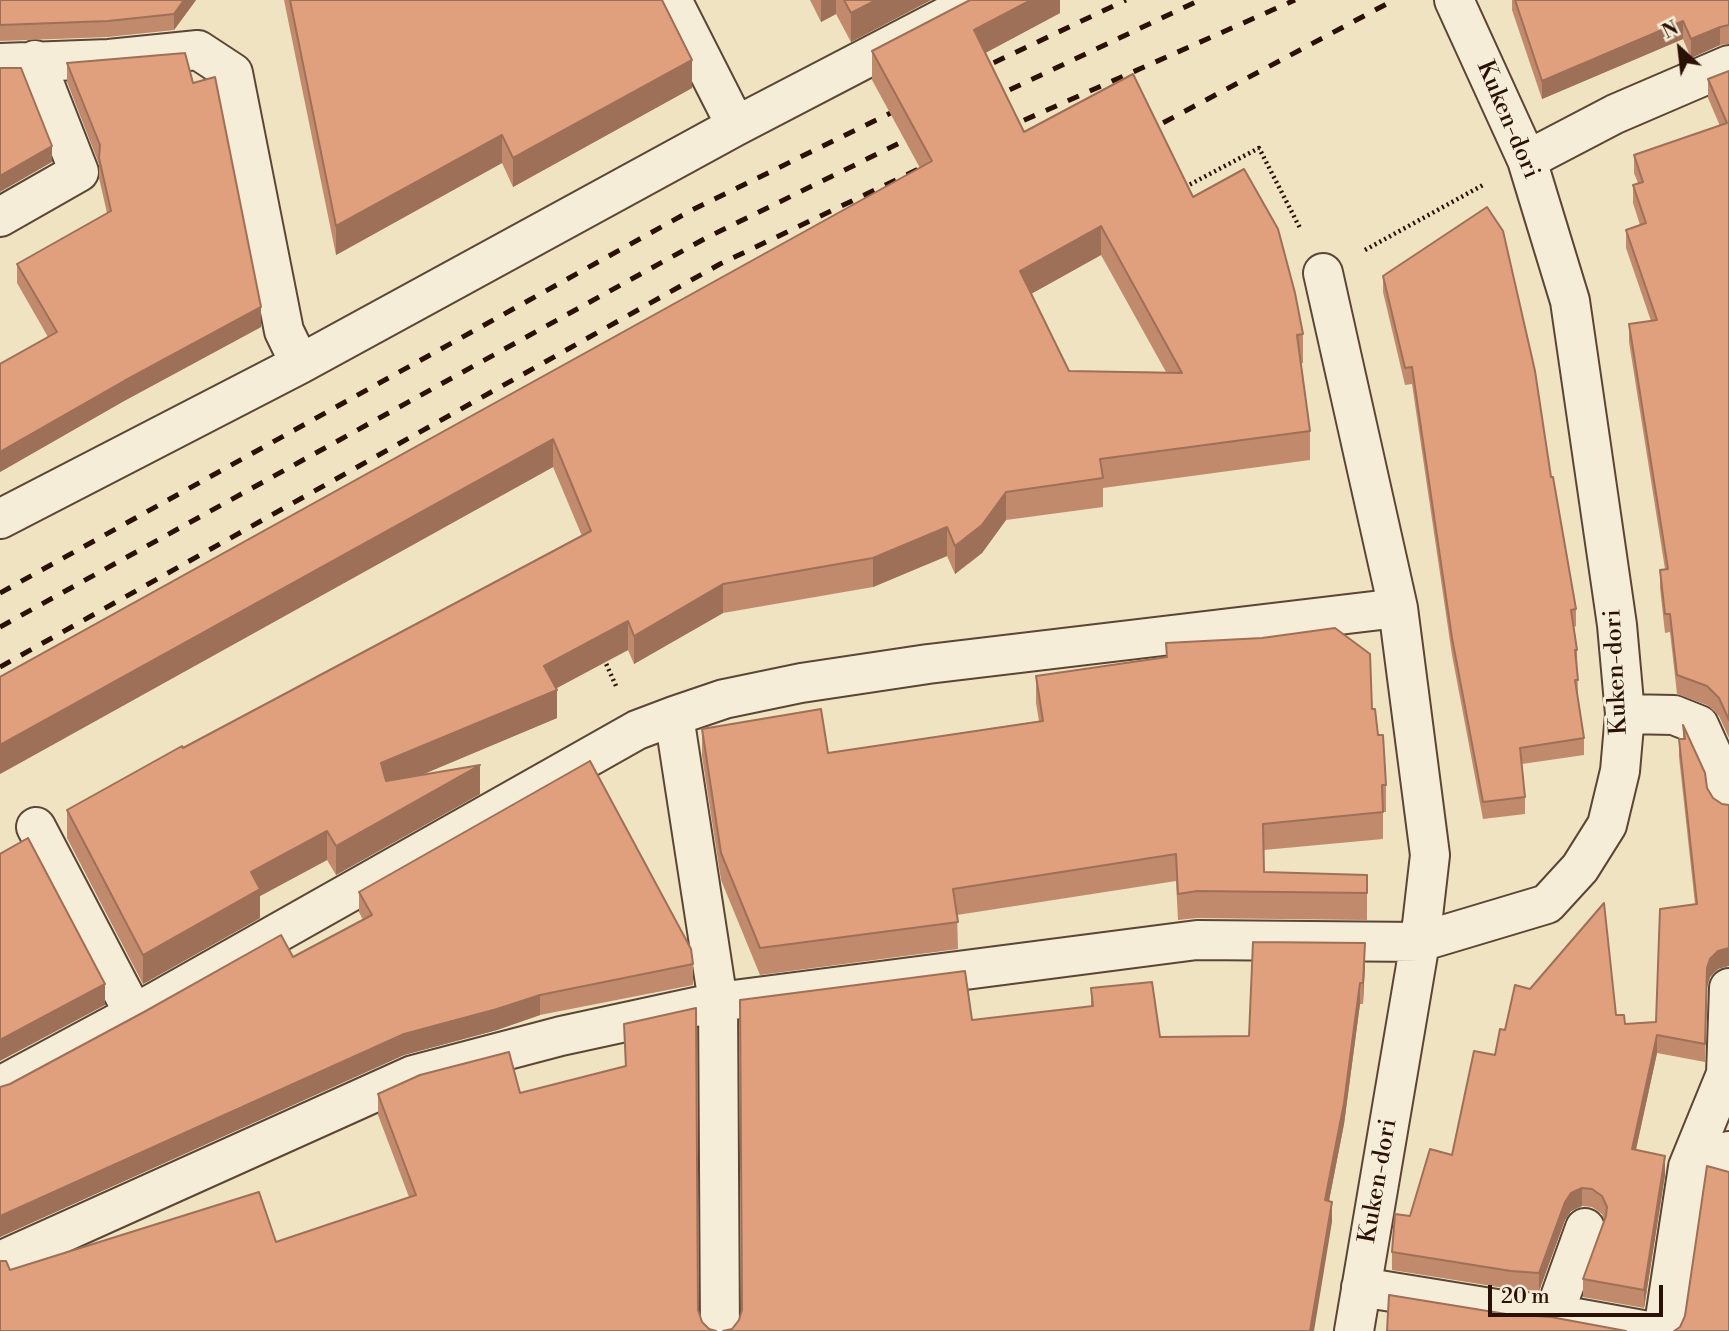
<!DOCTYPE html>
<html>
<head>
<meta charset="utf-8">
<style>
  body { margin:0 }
  #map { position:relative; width:1729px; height:1331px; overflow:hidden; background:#efe3c2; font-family:"Libre Bodoni",serif }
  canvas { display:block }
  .north { position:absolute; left:1645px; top:14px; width:70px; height:70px; -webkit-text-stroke:5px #f5edd7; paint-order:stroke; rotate:333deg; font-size:19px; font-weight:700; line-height:28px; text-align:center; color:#2a1005 }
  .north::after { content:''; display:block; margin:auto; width:24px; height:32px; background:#2a1005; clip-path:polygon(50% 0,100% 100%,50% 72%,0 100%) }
  .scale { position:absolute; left:1488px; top:1285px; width:175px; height:32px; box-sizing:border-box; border:4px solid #2a1005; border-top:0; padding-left:9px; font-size:21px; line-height:24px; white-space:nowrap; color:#2a1005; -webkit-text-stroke:5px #f5edd7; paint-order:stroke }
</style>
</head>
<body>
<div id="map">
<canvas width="1729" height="1331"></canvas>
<div class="north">N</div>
<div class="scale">20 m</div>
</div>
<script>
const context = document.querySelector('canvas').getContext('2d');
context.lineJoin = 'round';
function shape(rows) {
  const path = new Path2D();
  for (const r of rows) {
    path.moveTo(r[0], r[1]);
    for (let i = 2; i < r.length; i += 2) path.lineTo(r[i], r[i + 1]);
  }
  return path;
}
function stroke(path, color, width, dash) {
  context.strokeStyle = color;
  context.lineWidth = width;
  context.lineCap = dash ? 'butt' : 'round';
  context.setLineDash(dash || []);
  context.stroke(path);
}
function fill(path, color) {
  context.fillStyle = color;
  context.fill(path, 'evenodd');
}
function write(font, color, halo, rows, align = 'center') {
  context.font = font + ' "Libre Bodoni",serif';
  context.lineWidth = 6;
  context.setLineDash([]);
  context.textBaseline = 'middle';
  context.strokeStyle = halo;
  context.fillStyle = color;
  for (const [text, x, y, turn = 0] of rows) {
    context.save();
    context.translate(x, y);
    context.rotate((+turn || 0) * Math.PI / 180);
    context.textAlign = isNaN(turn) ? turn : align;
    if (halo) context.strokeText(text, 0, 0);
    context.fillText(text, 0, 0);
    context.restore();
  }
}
const path = shape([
  [1185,187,1259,148,1301,230],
  [1365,250,1483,185],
  [604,659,616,686]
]);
const minor = shape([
  [672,0,736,126],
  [0,63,109,59,198,50,233,73,284,331,300,364],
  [1527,160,1615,114,1729,65],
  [0,217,79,172,35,60],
  [1323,273,1398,608,1430,855,1420,942,1354,1331],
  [0,519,300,364,736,126,978,0],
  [1625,714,1674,715,1699,725,1726,785,1729,802],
  [674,716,718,1002,720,1331],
  [36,827,134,1014],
  [0,1086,134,1014,637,730,674,716,724,699,801,683,928,664,1398,608],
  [1688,1167,1729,1151],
  [0,1261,413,1075,561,1036,718,1002,1197,940,1420,942,1547,904,1580,868,1607,825,1620,771,1625,714,1617,625,1570,301,1527,160,1454,0],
  [1361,1287,1509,1311,1554,1314,1585,1228],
  [1554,1314,1648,1331],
  [1663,1331,1688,1167,1726,1074,1729,988]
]);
const rail = shape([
  [972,73,1126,0],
  [988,100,1200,0],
  [1002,130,1295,0],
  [1142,134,1394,0],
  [0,593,692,210,909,104],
  [0,627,706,238,922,132],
  [0,667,720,264,923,167]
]);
const wall = shape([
  [0,0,196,0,174,30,108,37,0,41],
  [284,0,662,0,692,88,513,187,502,163,336,255],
  [810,0,931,0,851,42,836,14,821,22],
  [1060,0,1060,13,985,53,1024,132,1193,197,1303,334,1303,363,1301,363,1310,431,1310,460,1103,488,1103,507,1006,520,982,553,955,574,947,556,873,587,723,613,634,664,628,650,556,688,557,718,421,775,480,794,336,875,327,860,260,896,260,918,143,984,67,838,67,810,582,536,553,467,0,774,920,168,872,80,872,51],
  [1101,255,1166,372,1069,371,1031,294],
  [1512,0,1729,0,1729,44,1720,45,1691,58,1683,39,1542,99,1512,10],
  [67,63,261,327,124,401,0,472,0,364,48,337,17,283,17,264,107,213,99,178,99,164,67,82],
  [1729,71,1729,738,1719,716,1707,705,1677,694,1670,632,1665,633,1660,588,1660,570,1665,569,1629,342,1629,324,1651,321,1626,248,1626,230,1640,225,1633,203,1633,185,1638,183,1634,173,1634,155,1720,126,1708,98,1708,79],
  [1383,276,1551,477,1576,609,1576,626,1574,627,1577,650,1578,697,1584,738,1584,755,1522,764,1525,797,1525,814,1483,819,1452,655,1412,384,1405,385,1383,292],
  [1166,643,1372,709,1378,735,1386,785,1386,812,1383,812,1383,839,1264,850,1264,872,1367,875,1367,920,1197,918,1178,920,1176,881,957,915,958,949,760,975,721,880,702,756,702,729,828,753,1039,721,1036,703,1036,676,1166,657],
  [1683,725,1707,788,1713,798,1722,804,1718,969,1710,977,1707,987,1705,1062,1657,1053,1636,1150,1665,1175,1644,1308,1583,1297,1583,1279,1604,1220,1602,1214,1592,1207,1582,1206,1571,1211,1565,1220,1539,1291,1511,1289,1392,1270,1392,1252,1410,1216,1452,1155,1505,1030,1616,1015,1625,1024,1656,1022,1695,904,1679,757,1679,739,1683,739],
  [359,892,693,964,693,985,540,1015,497,1030,404,1055,0,1237,0,1087,10,1084,293,957,363,920,359,912],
  [1365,963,1363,1004,1360,1004,1344,1124,1329,1201,1332,1222,732,1329,739,1320,972,1020,1091,1007,1091,988,1160,1037,1249,1036],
  [624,1024,698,1310,702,1322,709,1329,10,1270,276,1242,409,1197,378,1115,378,1094,520,1093,625,1066]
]);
const shadedWall = shape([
  [184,0,196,0,174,30,174,14],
  [821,0,836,0,836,14,821,22],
  [876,0,931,0,851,42,851,13],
  [1031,0,1060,0,1060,13,974,59,974,30],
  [1683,21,1683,39,1542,99,1542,81],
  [1720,27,1720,45,1691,58,1691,39],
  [692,60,692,88,513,187,513,158],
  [502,135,502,163,336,255,336,226],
  [52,146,52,162,0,192,0,176],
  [1101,226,1101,255,1020,300,1020,271],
  [261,307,261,327,124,401,0,472,0,452,124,381],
  [553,439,553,467,0,774,0,745],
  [1006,492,1006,520,982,553,955,574,955,546],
  [947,527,947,556,873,587,873,558],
  [723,584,723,613,634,664,634,636],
  [628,621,628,650,544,695,544,666],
  [557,690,557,718,381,792,381,763],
  [480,765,480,794,336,875,336,846],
  [327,831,327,860,260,896,260,918,143,984,143,955,251,872],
  [1365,943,1365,963,1363,1004,1363,983],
  [1729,948,1729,966,1718,969,1710,977,1707,987,1705,1062,1707,968,1710,959,1718,951],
  [1360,983,1360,1004,1344,1124,1325,1221,1325,1200],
  [105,984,105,1005,0,1061,0,1040],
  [540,995,540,1015,497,1030,404,1055,0,1237,0,1216,404,1034],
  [1657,1035,1657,1053,1632,1167,1632,1149],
  [1665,1156,1665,1175,1644,1308,1644,1290],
  [1582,1188,1582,1206,1571,1211,1565,1220,1539,1291,1539,1273,1565,1202,1571,1193],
  [1332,1202,1332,1222,1314,1331,1310,1331]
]);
const building = shape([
  [0,0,184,0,174,14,108,21,0,25,0,0],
  [290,0,662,0,692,60,513,158,502,135,336,226,290,0],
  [844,0,876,0,851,13,844,0],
  [970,0,1031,0,974,30,1024,132,1133,74,1193,197,1244,169,1278,229,1295,293,1303,334,1297,335,1310,431,1100,459,1103,478,1006,492,982,525,955,546,947,527,873,558,723,584,634,636,628,621,544,666,557,690,381,763,386,781,480,765,336,846,327,831,251,872,260,889,143,955,67,810,182,746,183,748,591,531,553,439,0,745,0,677,932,161,872,51,970,0],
  [1101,226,1182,373,1069,371,1020,271,1101,226],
  [1515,0,1729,0,1729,25,1720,27,1691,39,1683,21,1542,81,1515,0],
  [185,53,193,83,215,77,261,307,124,381,0,452,0,364,57,332,17,264,111,211,99,158,100,145,67,63,185,53],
  [0,68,21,68,52,146,0,176,0,68],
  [1729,71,1729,720,1719,698,1707,686,1677,675,1670,614,1665,614,1660,570,1668,569,1629,324,1657,320,1626,230,1646,223,1633,185,1643,182,1634,155,1727,123,1708,79,1729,71],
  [1487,207,1503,231,1535,371,1551,477,1553,477,1576,609,1571,610,1577,650,1575,650,1578,680,1575,680,1584,738,1520,748,1525,797,1483,802,1452,638,1412,367,1405,368,1383,276,1487,207],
  [1335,628,1370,654,1372,709,1375,709,1378,735,1383,735,1386,785,1382,785,1383,812,1263,824,1264,872,1367,875,1367,893,1197,891,1178,894,1176,854,953,889,958,922,760,948,721,853,702,729,821,709,828,753,1043,721,1036,676,1167,657,1166,643,1262,638,1335,628],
  [1683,725,1705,773,1707,788,1713,798,1722,804,1729,805,1729,948,1718,951,1710,959,1707,968,1705,1044,1657,1035,1632,1149,1665,1156,1644,1290,1583,1279,1606,1216,1607,1207,1602,1196,1592,1189,1582,1188,1571,1193,1565,1202,1539,1273,1511,1271,1392,1252,1395,1214,1410,1216,1430,1149,1452,1155,1474,1051,1495,1055,1500,1029,1505,1030,1515,985,1530,989,1604,903,1616,1015,1624,1015,1625,1024,1656,1022,1660,909,1697,904,1679,739,1685,739,1683,725],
  [590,761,691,949,693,964,540,995,497,1009,404,1034,0,1216,0,1087,10,1084,144,1012,281,935,293,957,372,915,359,892,590,761],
  [28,838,105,984,0,1040,0,854,28,838],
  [1253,942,1365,943,1363,983,1360,983,1344,1103,1325,1200,1332,1202,1310,1331,723,1331,732,1329,739,1320,742,1310,740,1000,965,971,972,1020,1093,1006,1091,988,1152,982,1160,1037,1249,1036,1253,942],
  [696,1008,698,1310,702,1322,709,1329,716,1331,0,1331,0,1261,6,1261,10,1270,259,1192,276,1242,416,1195,378,1094,420,1075,509,1052,520,1093,626,1066,624,1024,696,1008],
  [1707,1166,1729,1172,1729,1331,1674,1331,1680,1327,1685,1316,1707,1166],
  [1389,1295,1506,1314,1551,1317,1626,1331,1387,1331,1389,1295]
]);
const streetNames = [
  ["Kuken-dori",1507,120,67],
  ["Kuken-dori",1617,672,-93],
  ["Kuken-dori",1379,1181,-80]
];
stroke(minor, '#5b4534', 42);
stroke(path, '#2a1005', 4.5, [2, 3.5]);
stroke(minor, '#f5edd7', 38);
stroke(rail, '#2a1005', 5, [12, 12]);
fill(wall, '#c28a6c');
fill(shadedWall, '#9e7058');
fill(building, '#e1a07d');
stroke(building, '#9e7058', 2);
write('24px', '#2a1005', '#f5edd7', streetNames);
</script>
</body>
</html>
